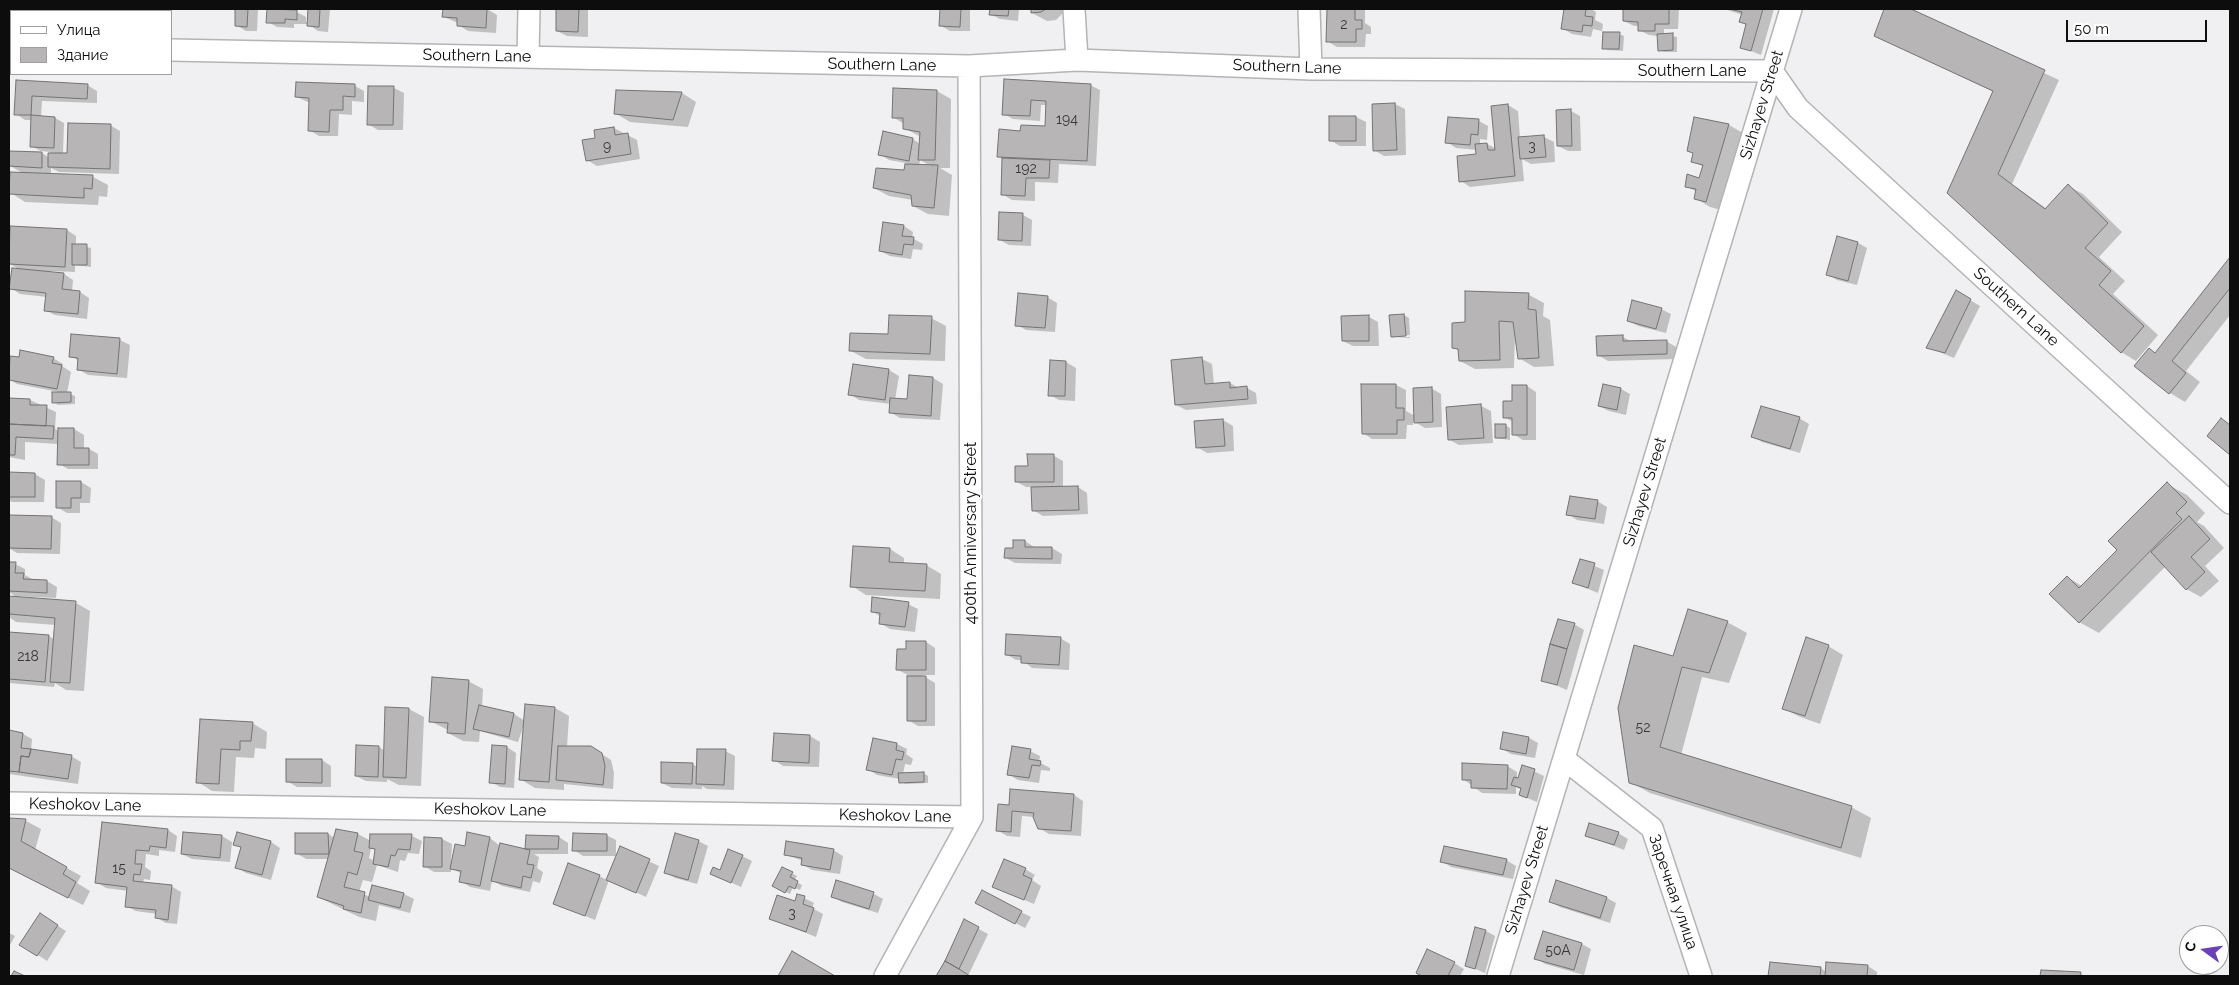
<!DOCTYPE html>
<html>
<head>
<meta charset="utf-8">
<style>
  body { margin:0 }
  #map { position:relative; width:2239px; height:985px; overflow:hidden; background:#f0f0f2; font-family:Raleway,sans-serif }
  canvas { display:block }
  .frame { position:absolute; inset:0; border:10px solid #0d0d0e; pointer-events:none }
  .legend { position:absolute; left:10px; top:10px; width:162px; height:65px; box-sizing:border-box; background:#fff; border:1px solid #9e9e9f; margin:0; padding:6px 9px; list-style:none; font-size:15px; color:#0d0d0e }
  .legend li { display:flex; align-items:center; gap:10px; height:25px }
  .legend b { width:25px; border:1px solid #9e9e9f }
  .north { position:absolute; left:2179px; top:925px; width:50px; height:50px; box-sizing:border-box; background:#fff; border:1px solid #9e9e9f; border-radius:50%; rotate:284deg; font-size:14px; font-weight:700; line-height:20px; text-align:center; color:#0d0d0e }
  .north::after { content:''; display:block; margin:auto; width:18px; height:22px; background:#6a3fb7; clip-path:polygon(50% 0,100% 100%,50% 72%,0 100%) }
  .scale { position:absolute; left:2066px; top:20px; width:141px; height:22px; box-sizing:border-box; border:2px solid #0d0d0e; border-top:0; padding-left:6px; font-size:15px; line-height:18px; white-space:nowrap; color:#0d0d0e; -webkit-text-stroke:4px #fff; paint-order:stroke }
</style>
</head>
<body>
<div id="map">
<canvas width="2239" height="985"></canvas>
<div class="frame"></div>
<ul class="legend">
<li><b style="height:6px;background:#fff"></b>Улица</li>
<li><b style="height:14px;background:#b8b5b6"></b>Здание</li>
</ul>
<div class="north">С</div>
<div class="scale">50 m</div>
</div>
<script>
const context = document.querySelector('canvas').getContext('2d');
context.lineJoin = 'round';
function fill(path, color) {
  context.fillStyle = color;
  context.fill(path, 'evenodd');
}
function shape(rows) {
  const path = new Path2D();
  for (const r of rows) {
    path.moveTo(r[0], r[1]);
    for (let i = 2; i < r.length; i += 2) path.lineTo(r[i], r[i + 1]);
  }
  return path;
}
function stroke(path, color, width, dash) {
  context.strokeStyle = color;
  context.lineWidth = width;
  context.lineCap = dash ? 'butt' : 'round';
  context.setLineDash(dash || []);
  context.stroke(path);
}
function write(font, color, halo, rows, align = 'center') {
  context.font = font + ' Raleway,sans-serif';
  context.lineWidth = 4.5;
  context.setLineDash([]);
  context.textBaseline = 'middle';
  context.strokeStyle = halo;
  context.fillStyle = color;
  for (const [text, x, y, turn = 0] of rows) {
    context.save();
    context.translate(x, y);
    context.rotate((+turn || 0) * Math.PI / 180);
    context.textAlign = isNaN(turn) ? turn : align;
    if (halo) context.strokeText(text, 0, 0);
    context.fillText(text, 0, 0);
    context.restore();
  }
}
const shadow = shape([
  [23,9,75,9,75,11,23,11],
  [90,9,118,9,117,11,90,11],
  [233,9,258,9,257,31,246,31,236,25,237,11],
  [268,9,295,9,295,11,306,17,306,22,308,22,309,9,330,9,328,32,318,31,308,24,294,24,294,28,277,27,268,22],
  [444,9,487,9,497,15,496,33,468,31,458,25,458,23,444,17],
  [557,9,588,9,588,37,567,36,557,31],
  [941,9,970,9,970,31,950,31,941,26],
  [991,9,1019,9,1018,21,1000,19,990,14],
  [1032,9,1067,9,1056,20,1047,21,1032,13],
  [1328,9,1365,9,1365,23,1371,27,1371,34,1366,34,1365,47,1337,47,1327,41],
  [1565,9,1591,9,1596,12,1595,20,1603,24,1602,31,1593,29,1591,37,1572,34,1562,28],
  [1625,9,1679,9,1678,29,1664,29,1664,35,1677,37,1677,52,1664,52,1659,50,1659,36,1649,35,1639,30,1639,26,1634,26,1624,21],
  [1724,9,1774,9,1761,55,1741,47,1747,25,1741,21,1743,15],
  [1885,9,1908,9,2059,80,2012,184,2047,209,2068,186,2083,194,2122,232,2099,257,2125,281,2113,294,2158,335,2136,361,2121,352,1948,193,1994,92,1875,36],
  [1619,34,1624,36,1623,51,1608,50,1603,48],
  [1005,80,1090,85,1100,90,1096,166,1059,164,1058,183,1035,182,1035,201,1012,200,1002,194,1004,159,998,156,1022,132,1046,127,1048,105,1041,105,1040,121,1013,119,1004,114],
  [17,81,87,85,97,91,97,103,42,101,41,117,55,118,64,123,63,154,68,154,110,125,120,131,119,174,59,172,51,168,51,175,93,177,108,185,107,197,99,196,98,205,25,202,11,193,23,173,10,166,42,153,50,158,50,152,41,151,31,146,32,120,25,120,16,114],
  [355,86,364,91,364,102,352,101,352,115,339,114,338,136,319,136,309,130,310,103,297,97],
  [369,87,394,88,404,93,403,130,378,130,368,124],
  [617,91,682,93,696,102,688,127,630,122,615,113],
  [937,91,951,99,950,168,940,168,952,175,949,216,928,214,913,206,913,200,889,196,874,188,906,172,906,163,889,160,880,154,913,139,920,144,921,137,904,128,904,124,893,117],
  [920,160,931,166,919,166],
  [1395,104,1405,109,1406,155,1384,156,1374,150],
  [1508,105,1518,111,1520,138,1544,137,1554,142,1555,162,1531,164,1522,159,1524,181,1470,187,1461,181,1478,155,1477,150,1456,148,1447,142,1479,121,1488,126,1487,140,1480,139,1480,145,1487,144,1497,149],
  [1571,111,1580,116,1581,151,1568,151,1558,146],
  [1330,117,1356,117,1366,122,1366,146,1340,146,1330,140],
  [1729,125,1743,133,1721,210,1710,207,1695,198,1697,192,1686,186,1699,179,1704,167,1693,161],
  [614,128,637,140,640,159,597,166,587,160,596,139],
  [1023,215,1032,220,1031,246,1009,245,1000,240],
  [904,226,913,232,912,238,923,244,922,250,913,249,911,259,890,256,880,251],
  [67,230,76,236,76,245,91,248,91,267,75,265,75,272,50,271,50,273,64,274,73,280,72,292,80,292,89,298,87,319,55,315,45,310,47,297,20,294,11,288,20,270,10,264],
  [1858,243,1867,248,1857,285,1837,280,1828,274],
  [2230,260,2230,315,2186,371,2200,382,2185,402,2170,393,2136,366,2149,349,2156,353],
  [1957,292,1980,306,1954,358,1927,347],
  [1529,295,1544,303,1543,316,1550,320,1554,366,1534,367,1519,358,1515,332,1514,368,1475,369,1460,361,1460,351,1454,348],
  [1047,297,1057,303,1055,332,1026,330,1017,325],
  [1661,309,1671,314,1666,333,1638,326,1629,321],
  [1404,315,1409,318,1410,335,1394,336,1394,338,1392,337,1391,316],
  [1369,317,1378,322,1379,346,1353,346,1343,341],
  [931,318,946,326,945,361,866,359,851,351],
  [72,336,120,340,130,345,127,378,88,375,78,369,79,361,71,356],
  [1410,337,1410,338,1395,338],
  [1623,337,1632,342,1666,341,1676,347,1676,359,1608,361,1598,355],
  [11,357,53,358,63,364,62,366,71,372,67,393,75,396,75,404,58,405,53,402,59,392,17,384,9,379],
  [1202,359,1212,364,1214,384,1230,383,1239,388,1247,388,1256,393,1257,404,1186,410,1176,405],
  [1051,361,1066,362,1076,368,1075,401,1059,400,1050,395],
  [854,365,889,370,899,376,895,400,908,401,910,376,933,378,943,384,940,420,900,418,890,412,891,404,859,400,850,394],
  [1396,385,1406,390,1406,411,1415,416,1431,388,1441,394,1442,427,1425,428,1413,421,1413,425,1407,425,1406,439,1372,439,1363,433],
  [1527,386,1536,392,1536,440,1523,440,1513,434,1513,422,1504,417],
  [1621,389,1630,394,1626,415,1609,411,1599,406],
  [9,399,30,400,56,412,55,429,59,431,74,429,84,435,84,449,89,449,98,454,98,469,68,469,59,464,59,444,25,442,25,460,9,457],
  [1481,406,1491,411,1493,443,1459,445,1450,440],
  [1799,418,1809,424,1800,453,1762,442,1752,436],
  [1223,420,1233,426,1234,451,1207,453,1197,447],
  [1505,425,1510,428,1510,440,1496,438],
  [1054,456,1063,461,1063,487,1078,487,1087,493,1088,514,1043,516,1033,510,1033,487,1026,487,1017,482,1029,467],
  [9,474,35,474,45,480,44,502,12,502,9,500],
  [81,482,91,488,90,503,80,503,80,513,67,513,57,507],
  [2167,484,2187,495,2205,513,2197,522,2204,526,2224,548,2205,566,2219,581,2201,597,2186,589,2166,566,2099,633,2079,622,2067,577,2082,586,2118,550],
  [1597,501,1607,507,1604,524,1577,520,1568,514],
  [9,516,51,517,61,523,60,554,17,553,9,548],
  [1025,541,1034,547,1052,548,1062,554,1061,564,1015,563,1006,558],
  [890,549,904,558,904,564,926,565,941,574,940,599,866,595,852,586],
  [1580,560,1604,570,1598,593,1574,583],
  [9,563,15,564,25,569,25,575,34,580,47,581,57,587,56,598,15,596,9,592],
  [9,598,76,603,90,611,84,691,66,690,55,683,54,687,9,683,9,633,49,636,55,640,56,625,16,622,9,617],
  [908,604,918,609,915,632,890,629,880,623,881,617,872,611],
  [1727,622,1747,633,1729,683,1702,677,1681,755,1851,807,1871,818,1861,858,1650,793,1630,782,1674,658],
  [1574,624,1584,630,1567,690,1543,680],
  [1060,638,1070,644,1069,670,1032,668,1022,660,1016,660,1006,654],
  [926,642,935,648,935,675,922,675,935,683,935,726,918,726,908,720,908,675,898,670,907,650],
  [1828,646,1843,655,1820,724,1798,716,1783,708],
  [468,681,483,689,482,707,514,714,525,721,555,708,569,716,567,747,591,747,611,760,614,773,613,789,564,784,564,790,535,788,520,779,525,722,518,742,480,731,479,742,463,741,448,733,448,730,430,721],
  [409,709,424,717,421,786,399,785,387,779,387,782,366,781,356,776,379,747,385,751],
  [201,720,252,723,267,732,266,749,255,748,254,758,236,757,234,792,212,791,198,782],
  [9,732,23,734,32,739,31,750,71,756,81,762,78,784,9,774],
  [775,735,810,736,820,742,819,767,783,766,774,760],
  [1529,738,1538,743,1535,758,1511,754,1501,748],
  [874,739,897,744,907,749,906,754,913,759,911,765,905,764,903,774,923,773,928,776,928,783,905,784,900,779,877,775,868,769],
  [507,747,516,753,514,788,500,787,491,782],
  [725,751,735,756,734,790,707,789,702,786,702,789,672,788,662,783,692,764,698,767],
  [1030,751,1040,756,1039,762,1050,768,1050,771,1041,770,1039,783,1018,780,1008,774],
  [322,760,331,766,331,787,297,787,287,781],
  [1507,766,1517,772,1517,783,1523,766,1544,776,1537,802,1520,795,1522,790,1516,787,1516,794,1482,793,1463,779],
  [1074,795,1083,801,1081,836,1049,834,1039,828,1034,817,1022,816,1020,837,1007,836,997,830,1010,807],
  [9,819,26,821,41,829,35,850,81,876,77,883,90,891,83,905,9,868],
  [103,823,168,830,177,836,175,852,159,850,159,856,146,854,145,867,151,871,150,880,144,879,143,883,171,886,181,892,177,924,166,923,156,917,157,914,136,911,126,906,128,891,106,888,96,882],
  [337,831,358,834,371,841,371,835,412,836,422,841,419,854,408,853,405,861,400,860,398,872,377,865,372,882,363,880,359,892,370,897,373,886,404,894,414,899,410,913,379,905,376,921,359,917,318,897,329,859,306,859,296,853,296,834,328,834,335,838],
  [371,848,376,850,374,861,369,858],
  [1618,833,1628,839,1624,850,1587,835],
  [606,835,616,840,616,856,583,856,574,850],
  [222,836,232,842,230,862,192,859,182,854],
  [527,836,559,837,568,843,568,854,534,854,539,857,537,868,543,872,540,883,533,881,530,892,502,886,492,880,490,891,470,887,461,881,462,874,451,868,451,872,434,872,424,866,425,838,442,839,452,844,451,863,466,847,490,838,499,845,526,851],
  [698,841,708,846,697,884,675,878,665,872],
  [271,842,280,848,271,880,246,873,236,867,242,848,235,844],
  [621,848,659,866,646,897,609,880,595,920,554,903,599,876,607,880],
  [833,850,843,856,840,874,812,870,802,864,803,861,785,854],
  [742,856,752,861,741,887,712,874,720,872],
  [1506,860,1516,866,1513,879,1451,867,1442,861],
  [782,868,797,876,794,881,802,885,800,890,793,887,790,894,774,886],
  [1025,869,1035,875,1032,880,1041,886,1034,904,994,887],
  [837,882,874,894,883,899,878,913,842,902,832,896],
  [798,895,814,903,812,908,823,914,816,937,771,919,796,903],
  [1607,898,1616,903,1610,923,1560,907,1551,902],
  [987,908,1021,912,1031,917,1025,928],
  [50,921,66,931,47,961,21,944],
  [964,921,988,934,968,976,937,976],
  [1486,931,1495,936,1485,973,1466,965],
  [9,933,15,936,9,947],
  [1582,944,1591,949,1584,975,1545,964,1536,958],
  [793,953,833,976,779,976],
  [1454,963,1464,969,1460,976,1424,976,1417,972],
  [1771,963,1821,968,1826,972,1868,966,1877,972,1877,976,1769,976],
  [2042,971,2080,973,2085,976,2041,976]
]);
const building = shape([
  [22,9,66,9,66,11,22,11,22,9],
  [88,9,108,9,108,11,88,11,88,9],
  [235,9,248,9,247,27,235,26,235,9],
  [267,9,297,10,297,20,285,19,285,23,266,23,267,9],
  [308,9,320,9,319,27,307,26,308,9],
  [443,9,487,9,486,28,457,26,457,18,442,17,443,9],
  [556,9,579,9,578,32,556,31,556,9],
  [940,9,961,9,960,27,939,26,940,9],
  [990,9,1009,9,1008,16,989,15,990,9],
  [1031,9,1046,9,1041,12,1031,13,1031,9],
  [1327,9,1355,9,1355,20,1362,20,1362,29,1356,29,1356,42,1326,42,1327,9],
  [1564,9,1586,9,1585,16,1593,17,1592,26,1583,25,1582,32,1561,29,1564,9],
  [1623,9,1669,9,1669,24,1655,24,1655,31,1638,31,1638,22,1623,21,1623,9],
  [1729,9,1763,9,1751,51,1740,48,1746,24,1739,22,1742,12,1729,9],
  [1884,9,1911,9,2045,70,1998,174,2045,209,2068,184,2108,223,2085,248,2111,271,2099,285,2144,326,2121,353,1947,193,1993,91,1874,36,1884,9],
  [1603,32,1620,32,1619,49,1602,49,1603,32],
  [1673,33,1673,50,1658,51,1657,34,1673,33],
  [1004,79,1091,84,1087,161,997,157,999,129,1020,131,1021,125,1045,126,1046,101,1031,100,1030,116,1002,115,1004,79],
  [16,80,88,84,87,99,32,96,31,115,14,115,16,80],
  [296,82,355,84,355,97,343,96,343,110,330,110,329,132,308,131,309,98,295,97,296,82],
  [368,86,394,86,393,125,367,125,368,86],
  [893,88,937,90,935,160,918,160,920,132,903,129,903,118,892,118,893,88],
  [616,90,682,92,673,120,614,114,616,90],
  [1395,103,1397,150,1373,151,1372,104,1395,103],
  [1508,104,1515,176,1459,182,1457,156,1476,154,1475,144,1487,143,1488,150,1495,150,1491,106,1508,104],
  [1571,109,1572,146,1557,146,1556,110,1571,109],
  [31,115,55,117,54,148,30,147,31,115],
  [1329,116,1356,116,1356,141,1329,141,1329,116],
  [1448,117,1479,119,1478,135,1471,134,1470,145,1445,143,1448,117],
  [1694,117,1729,124,1706,202,1694,199,1696,189,1685,187,1687,174,1699,178,1703,165,1691,162,1693,153,1687,151,1694,117],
  [68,123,111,124,110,169,48,167,48,153,67,153,68,123],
  [614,127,615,135,628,133,631,154,586,161,582,140,595,138,594,130,614,127],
  [883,131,913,138,909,161,878,155,883,131],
  [1544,135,1546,157,1520,159,1518,137,1544,135],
  [9,151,42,152,42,168,9,166,9,151],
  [1002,158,1050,160,1049,178,1026,178,1025,196,1001,195,1002,158],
  [905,164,938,165,934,208,912,206,911,195,873,188,876,168,904,170,905,164],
  [10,172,93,175,92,189,84,188,84,198,9,194,10,172],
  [999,212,1023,213,1022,241,998,240,999,212],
  [883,222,904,225,902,236,914,237,913,245,904,244,902,255,879,251,883,222],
  [10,226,67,229,65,267,9,264,10,226],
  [1837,236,1858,242,1848,281,1826,275,1837,236],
  [72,244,87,244,87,265,72,265,72,244],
  [2230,257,2230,288,2172,361,2186,373,2169,394,2134,366,2149,348,2155,353,2230,257],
  [12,268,64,273,62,289,80,291,78,314,44,311,46,293,9,289,12,268],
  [1956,290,1971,299,1945,353,1926,348,1956,290],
  [1465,291,1529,293,1528,309,1536,310,1539,358,1518,359,1513,322,1499,321,1500,360,1459,361,1458,349,1452,348,1452,323,1465,322,1465,291],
  [1018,293,1048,296,1045,328,1015,326,1018,293],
  [1632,300,1662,308,1656,329,1627,321,1632,300],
  [1404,314,1406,336,1391,337,1389,315,1404,314],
  [889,315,932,316,930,354,849,351,850,333,888,334,889,315],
  [1369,315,1369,341,1342,341,1341,316,1369,315],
  [71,334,120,338,117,374,77,370,78,358,69,357,71,334],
  [1623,335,1623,341,1667,340,1667,354,1597,356,1596,336,1623,335],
  [20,350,54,357,52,363,62,365,57,389,9,380,10,356,19,357,20,350],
  [1202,357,1205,384,1230,382,1230,388,1247,386,1248,399,1175,405,1171,360,1202,357],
  [1050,360,1066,361,1065,396,1048,396,1050,360],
  [853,364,889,369,885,400,848,395,853,364],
  [909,375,933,377,931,416,889,413,890,398,907,399,909,375],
  [1361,384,1396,384,1396,408,1404,408,1404,420,1397,420,1397,434,1362,434,1361,384],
  [1603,384,1621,388,1617,410,1598,406,1603,384],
  [1512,385,1527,385,1527,435,1512,435,1512,418,1503,418,1503,401,1512,401,1512,385],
  [1432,387,1433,422,1414,423,1413,388,1432,387],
  [52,392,71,392,71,402,52,403,52,392],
  [9,398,30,399,30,405,47,405,46,426,9,424,9,398],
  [1481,404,1484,438,1448,440,1446,407,1481,404],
  [1761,406,1800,417,1790,449,1751,437,1761,406],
  [2221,418,2230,425,2230,455,2207,436,2221,418],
  [1223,419,1225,446,1196,448,1194,421,1223,419],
  [9,424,54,426,53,439,16,437,15,455,9,455,9,424],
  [1495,424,1506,424,1506,438,1495,438,1495,424],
  [58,428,74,428,74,448,89,448,89,465,57,465,58,428],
  [1027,454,1054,454,1054,482,1015,482,1015,466,1028,466,1027,454],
  [9,472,35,473,35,497,9,497,9,472],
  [56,481,81,481,81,498,71,498,71,508,56,508,56,481],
  [2167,482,2187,502,2176,513,2182,519,2079,623,2049,594,2067,576,2079,588,2117,550,2108,541,2167,482],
  [1078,486,1079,510,1032,511,1031,487,1078,486],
  [1570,496,1598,500,1595,519,1566,515,1570,496],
  [9,515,52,516,51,549,9,548,9,515],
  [2189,516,2210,539,2191,557,2205,572,2186,590,2151,552,2189,516],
  [1013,540,1025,540,1025,547,1052,547,1052,559,1004,558,1005,548,1013,548,1013,540],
  [853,546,890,548,889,562,927,564,925,591,850,587,853,546],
  [1580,559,1595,563,1588,588,1572,583,1580,559],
  [9,562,16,562,15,573,24,573,23,579,47,580,47,593,9,591,9,562],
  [9,596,76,601,70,683,50,682,55,618,9,614,9,596],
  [872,597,909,602,905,627,879,624,880,613,871,612,872,597],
  [1688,609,1728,621,1709,673,1682,667,1660,747,1852,806,1841,848,1629,783,1618,708,1634,645,1673,656,1688,609],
  [1558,619,1575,623,1567,649,1550,644,1558,619],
  [9,632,49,635,45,682,9,679,9,632],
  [1006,634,1061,637,1059,665,1021,663,1021,656,1005,655,1006,634],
  [1806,637,1829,645,1805,716,1782,709,1806,637],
  [906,641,926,641,926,670,896,670,897,649,906,649,906,641],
  [1550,644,1567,649,1557,685,1541,681,1550,644],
  [907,676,926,676,926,721,907,721,907,676],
  [432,677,469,680,465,734,447,733,448,723,429,722,432,677],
  [525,704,555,707,549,782,519,780,525,704],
  [479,705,514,713,509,737,473,729,479,705],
  [385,707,409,708,406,778,383,777,385,707],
  [200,719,253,722,251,741,240,741,240,750,221,749,219,784,196,783,200,719],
  [9,730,23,733,21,748,31,749,29,757,21,756,19,772,9,771,9,730],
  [1503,732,1529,737,1526,754,1500,749,1503,732],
  [774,733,810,735,809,763,772,761,774,733],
  [873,738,897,743,896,750,904,752,902,760,896,759,892,775,866,770,873,738],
  [356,745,379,746,378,777,355,776,356,745],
  [492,745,507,746,505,784,489,783,492,745],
  [558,746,591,746,602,753,605,766,603,785,556,780,558,746],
  [1012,746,1031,749,1029,759,1041,761,1040,766,1032,765,1029,778,1007,775,1012,746],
  [31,749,72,755,68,779,19,772,21,756,29,757,31,749],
  [697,749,726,749,724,785,696,784,697,749],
  [286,759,322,759,322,783,286,782,286,759],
  [661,762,693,763,692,784,661,783,661,762],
  [1462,763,1508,765,1507,789,1471,788,1471,780,1462,780,1462,763],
  [1522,765,1535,769,1527,798,1519,795,1521,788,1511,785,1514,777,1518,778,1522,765],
  [924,772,924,782,899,783,898,773,924,772],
  [1010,789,1074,794,1071,831,1038,829,1033,817,1034,813,1012,811,1011,832,996,831,998,804,1009,805,1010,789],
  [9,818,26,819,21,841,67,867,63,874,76,882,68,898,9,868,9,818],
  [102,822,168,829,166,848,150,846,149,851,136,850,135,864,142,864,140,875,134,874,133,881,172,885,168,920,155,918,156,910,125,907,127,887,95,883,102,822],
  [1589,823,1619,832,1614,845,1585,836,1589,823],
  [336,829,358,833,354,851,363,853,357,875,348,872,344,887,365,892,361,913,343,909,344,906,317,897,336,829],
  [183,832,222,835,220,858,181,854,183,832],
  [237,832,271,841,262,875,235,868,241,847,233,845,237,832],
  [467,832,490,837,480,886,459,882,461,871,450,869,455,844,465,846,467,832],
  [295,833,328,833,329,854,295,854,295,833],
  [573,833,607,834,607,851,572,851,573,833],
  [675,833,699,840,688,880,664,873,675,833],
  [370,834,412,834,410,850,398,849,395,856,391,855,388,867,373,864,375,849,369,848,370,834],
  [526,835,559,836,558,849,525,849,526,835],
  [424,837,442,838,442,867,423,867,424,837],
  [786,841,834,849,830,870,801,865,802,858,784,855,786,841],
  [500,843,530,850,527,864,534,865,531,878,523,876,521,888,491,881,500,843],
  [620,846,650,859,636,893,606,880,620,846],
  [1444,846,1507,859,1503,875,1440,862,1444,846],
  [728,849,743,855,731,883,710,874,713,867,720,870,728,849],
  [1004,859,1026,868,1023,875,1032,879,1024,900,992,887,1004,859],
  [568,863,600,875,585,916,553,904,568,863],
  [782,867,793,872,790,877,798,881,795,889,789,886,785,893,772,886,782,867],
  [836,880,874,892,869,909,831,897,836,880],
  [1556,880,1607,897,1600,918,1549,902,1556,880],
  [372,885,404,893,400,908,368,900,372,885],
  [982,890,1022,911,1015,924,975,903,982,890],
  [797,894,805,896,803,904,814,908,806,932,769,919,777,895,795,901,797,894],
  [40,913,58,925,37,956,19,945,40,913],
  [964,919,979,927,959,969,945,961,964,919],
  [1475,927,1486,930,1475,969,1465,966,1475,927],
  [1543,931,1582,943,1574,970,1534,959,1543,931],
  [1427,949,1455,962,1448,976,1422,976,1416,973,1427,949],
  [792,951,835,976,778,976,792,951],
  [945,961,959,969,970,976,936,976,945,961],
  [1770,962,1821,967,1820,976,1768,976,1770,962],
  [1826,962,1868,965,1867,976,1825,976,1826,962],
  [2041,970,2081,972,2080,976,2040,976,2041,970],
  [14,971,25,976,11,976,14,971]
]);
const minor = shape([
  [1074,9,1077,60],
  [1309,9,1311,69],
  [9,46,11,47],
  [171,50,969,66,1077,60,1311,69,1772,71,1798,108,2230,503],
  [528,57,529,9],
  [1564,759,1652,828,1701,976],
  [9,803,972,817],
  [885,976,972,817,969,66],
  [1498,976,1791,9]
]);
const numberNames = [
  ["2",1344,25],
  ["194",1067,120],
  ["9",607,147],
  ["3",1532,147],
  ["192",1026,169],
  ["218",28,657],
  ["52",1643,728],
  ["15",119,869],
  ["3",792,914],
  ["50А",1558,951]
];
const streetNames = [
  ["Southern Lane",477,56,1],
  ["Southern Lane",882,65,1],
  ["Southern Lane",1287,67,2],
  ["Southern Lane",1692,71],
  ["Sizhayev Street",1762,105,-73],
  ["Southern Lane",2016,307,42],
  ["Sizhayev Street",1645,492,-73],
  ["400th Anniversary Street",971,533,-90],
  ["Keshokov Lane",85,805,1],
  ["Keshokov Lane",490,810,1],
  ["Keshokov Lane",895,816,1],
  ["Sizhayev Street",1527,880,-73],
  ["Заречная улица",1673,892,71]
];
fill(shadow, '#0003');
fill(building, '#b8b5b6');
stroke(building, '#747273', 1);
stroke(minor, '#b4b4b6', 24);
stroke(minor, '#fff', 21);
write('14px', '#383738', null, numberNames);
write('16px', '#0d0d0e', '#fff', streetNames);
</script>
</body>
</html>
